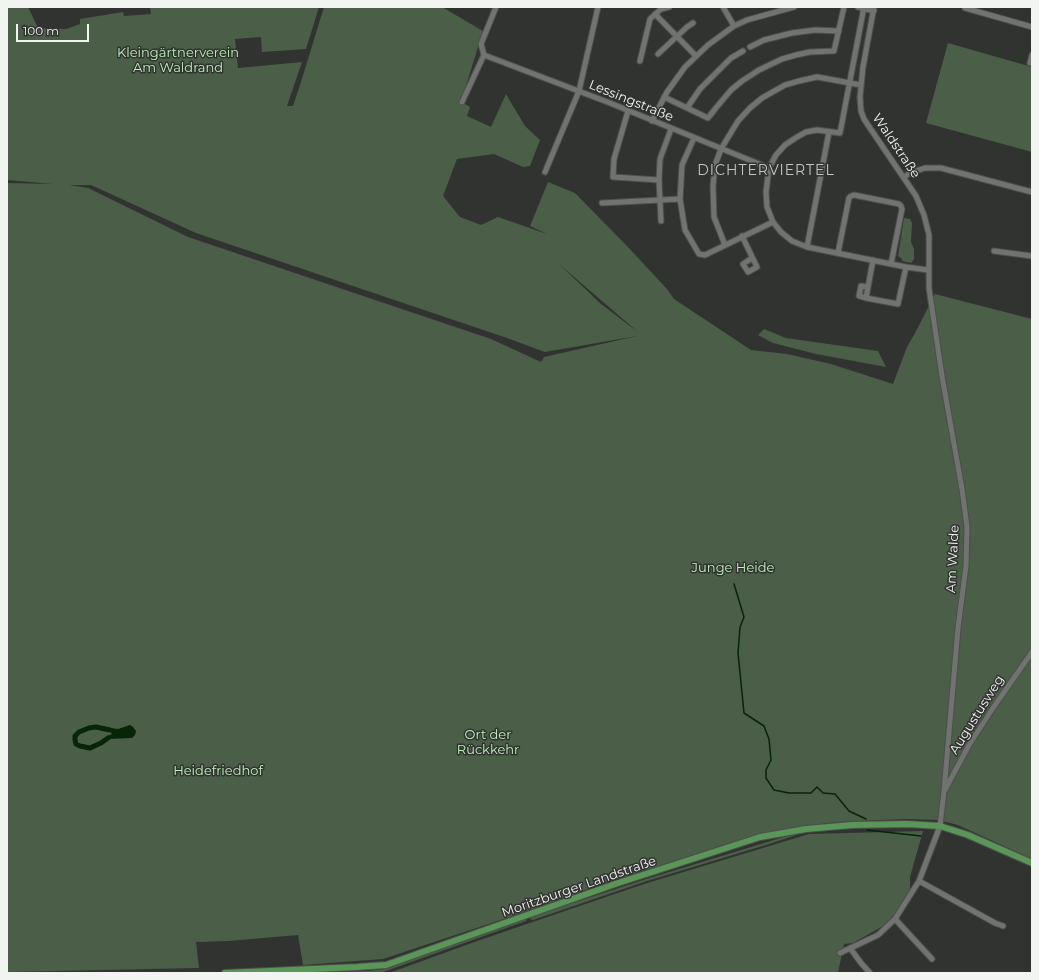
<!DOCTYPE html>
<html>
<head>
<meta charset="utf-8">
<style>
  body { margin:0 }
  #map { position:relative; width:1039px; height:980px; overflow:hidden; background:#313330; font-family:Montserrat,sans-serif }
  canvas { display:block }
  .frame { position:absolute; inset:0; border:8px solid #f2f4f2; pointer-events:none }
  .scale { position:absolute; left:16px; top:24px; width:73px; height:18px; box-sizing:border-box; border:2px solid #f2f4f2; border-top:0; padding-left:5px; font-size:12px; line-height:14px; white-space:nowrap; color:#f2f4f2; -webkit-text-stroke:3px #313330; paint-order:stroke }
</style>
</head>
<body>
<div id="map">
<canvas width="1039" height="980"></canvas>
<div class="frame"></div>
<div class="scale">100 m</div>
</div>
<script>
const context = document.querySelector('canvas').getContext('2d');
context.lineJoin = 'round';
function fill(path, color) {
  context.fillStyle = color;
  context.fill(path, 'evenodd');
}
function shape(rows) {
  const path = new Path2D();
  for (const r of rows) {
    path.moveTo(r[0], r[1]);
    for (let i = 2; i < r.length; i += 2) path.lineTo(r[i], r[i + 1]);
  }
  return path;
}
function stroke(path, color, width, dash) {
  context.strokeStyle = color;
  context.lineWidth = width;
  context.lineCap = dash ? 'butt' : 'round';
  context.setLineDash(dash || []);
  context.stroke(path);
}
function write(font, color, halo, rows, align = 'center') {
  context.font = font + ' Montserrat,sans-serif';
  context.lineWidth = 3;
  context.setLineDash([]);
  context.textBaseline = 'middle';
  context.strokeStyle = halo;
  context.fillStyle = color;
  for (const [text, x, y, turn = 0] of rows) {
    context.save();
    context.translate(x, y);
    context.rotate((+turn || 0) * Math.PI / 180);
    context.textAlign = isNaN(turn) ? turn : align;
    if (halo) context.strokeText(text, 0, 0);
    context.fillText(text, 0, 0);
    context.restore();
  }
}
const green = shape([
  [7,7,28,7,38,28,66,29,80,24,80,19,123,12,124,16,151,14,150,7,319,7,306,49,262,52,261,37,235,39,238,68,302,62,287,106,293,106,301,82,324,7,442,7,483,31,461,102,470,107,467,116,491,127,506,94,525,126,540,140,530,166,523,167,494,154,457,159,443,196,460,217,481,225,498,217,547,234,530,226,548,182,575,193,626,245,667,289,674,299,751,350,787,354,831,364,893,384,907,347,914,335,935,294,1032,319,1032,859,958,825,938,820,907,819,838,822,805,826,722,847,610,881,540,907,383,959,303,965,298,935,229,941,196,942,199,968,7,972,7,183,53,184,7,180],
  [69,185,91,185,196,233,507,338,545,352,637,336,544,357,541,362,491,339,188,237,88,188],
  [559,264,638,332,601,304],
  [948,43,1032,67,1032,152,926,123],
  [904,218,910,219,912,223,911,242,914,249,914,259,911,263,902,261,902,259,898,256],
  [764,329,786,338,878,351,886,367,816,354,773,343,758,335],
  [923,831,910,877,910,890,890,922,853,943,844,944,838,973,389,973,480,940,644,884,809,834],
  [800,832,799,834,769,844,644,882,533,920,530,919,530,917,643,880],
  [526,919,526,921,383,972,288,973,367,971,384,969]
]);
const water = shape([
  [130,725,133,727,136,731,135,735,132,738,108,739,108,736,112,734,110,731,111,728,118,729]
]);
const stream = shape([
  [734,584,744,617,740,627,738,653,744,713,764,726,769,739,771,760,766,770,766,778,774,790,789,793,811,793,817,787,823,793,835,794,849,811,866,819],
  [867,830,921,836]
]);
const canal = shape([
  [108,738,101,743,90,748,80,746,76,744,75,740,75,736,79,732,89,728,96,727,110,730]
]);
const minor = shape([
  [723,7,734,26],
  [858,7,874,11],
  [864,7,840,133,817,130,806,132,797,137,785,145,776,155,769,168,766,192,767,207,773,222,781,232,792,241,807,247,906,267,928,270],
  [965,8,1032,27],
  [655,14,696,56],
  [750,47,764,40,792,33,815,30,839,31],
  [658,54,687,27,693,23],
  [484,55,610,103,769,168],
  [640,61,650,19,661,9,669,7],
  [1030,63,1032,55],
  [664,97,708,118,715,109,731,90,742,81,759,70,782,59,796,55,810,52,834,51,844,7],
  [462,102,484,55,481,44,496,7],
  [687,108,700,89,731,58,743,51],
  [628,111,614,159,613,177,659,180],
  [652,121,667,92,685,67,708,45,734,26,747,20,794,7],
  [694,138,682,165,680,199,685,230,699,254,705,255,773,222],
  [545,172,579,91,598,7],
  [904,177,910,173,925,168,941,168,1032,192],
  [602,203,680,199],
  [661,221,659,180,660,159,671,129],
  [742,236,757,267,748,272,743,264,752,258],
  [725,245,714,217,713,186,715,165,721,149,738,121,750,108,762,98,785,85,799,81,817,77,823,78,861,85],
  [807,247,829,132],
  [994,251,1032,256],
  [838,253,849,198,851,196,854,195,899,204,901,206,902,209,891,264],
  [873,260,866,298,898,304,906,267],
  [866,298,859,296,861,286,868,287],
  [945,790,969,745,993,708,1032,652],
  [919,881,995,923,1003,926],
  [895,919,932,959],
  [850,948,861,963,870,973],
  [840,953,878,935,895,919,919,881,940,826,944,791,958,628,966,566,967,527,962,489,942,376,929,288,929,235,924,215,916,196,872,131,864,119,861,111,860,97,863,67,874,7]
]);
const major = shape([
  [225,973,357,967,386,965,615,884,760,837,806,829,852,825,907,824,940,826,968,835,1032,863]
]);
const parkNames = [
  ["Kleingärtnerverein",178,53],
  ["Am Waldrand",178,68],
  ["Junge Heide",733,568],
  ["Ort der",488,735],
  ["Rückkehr",488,750],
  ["Heidefriedhof",218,771]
];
const streetNames = [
  ["Lessingstraße",631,101,22],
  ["Waldstraße",896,146,56],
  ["Am Walde",953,559,-87],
  ["Augustusweg",977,715,-58],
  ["Moritzburger Landstraße",579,887,-19]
];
const neighbourhoodNames = [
  ["DICHTERVIERTEL",766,171]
];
fill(green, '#4a5e48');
fill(water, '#072507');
stroke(stream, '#072507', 1.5);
stroke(canal, '#072507', 5);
stroke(minor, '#4d4f4c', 7);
stroke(major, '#4d4f4c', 8);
stroke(minor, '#707370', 5);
stroke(major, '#599657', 6);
write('13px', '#bef3ba', '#313330', parkNames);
write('13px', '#f2f4f2', '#313330', streetNames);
context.letterSpacing = '1px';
write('14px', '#c2c5c1', '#313330', neighbourhoodNames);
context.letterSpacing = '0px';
</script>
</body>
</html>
